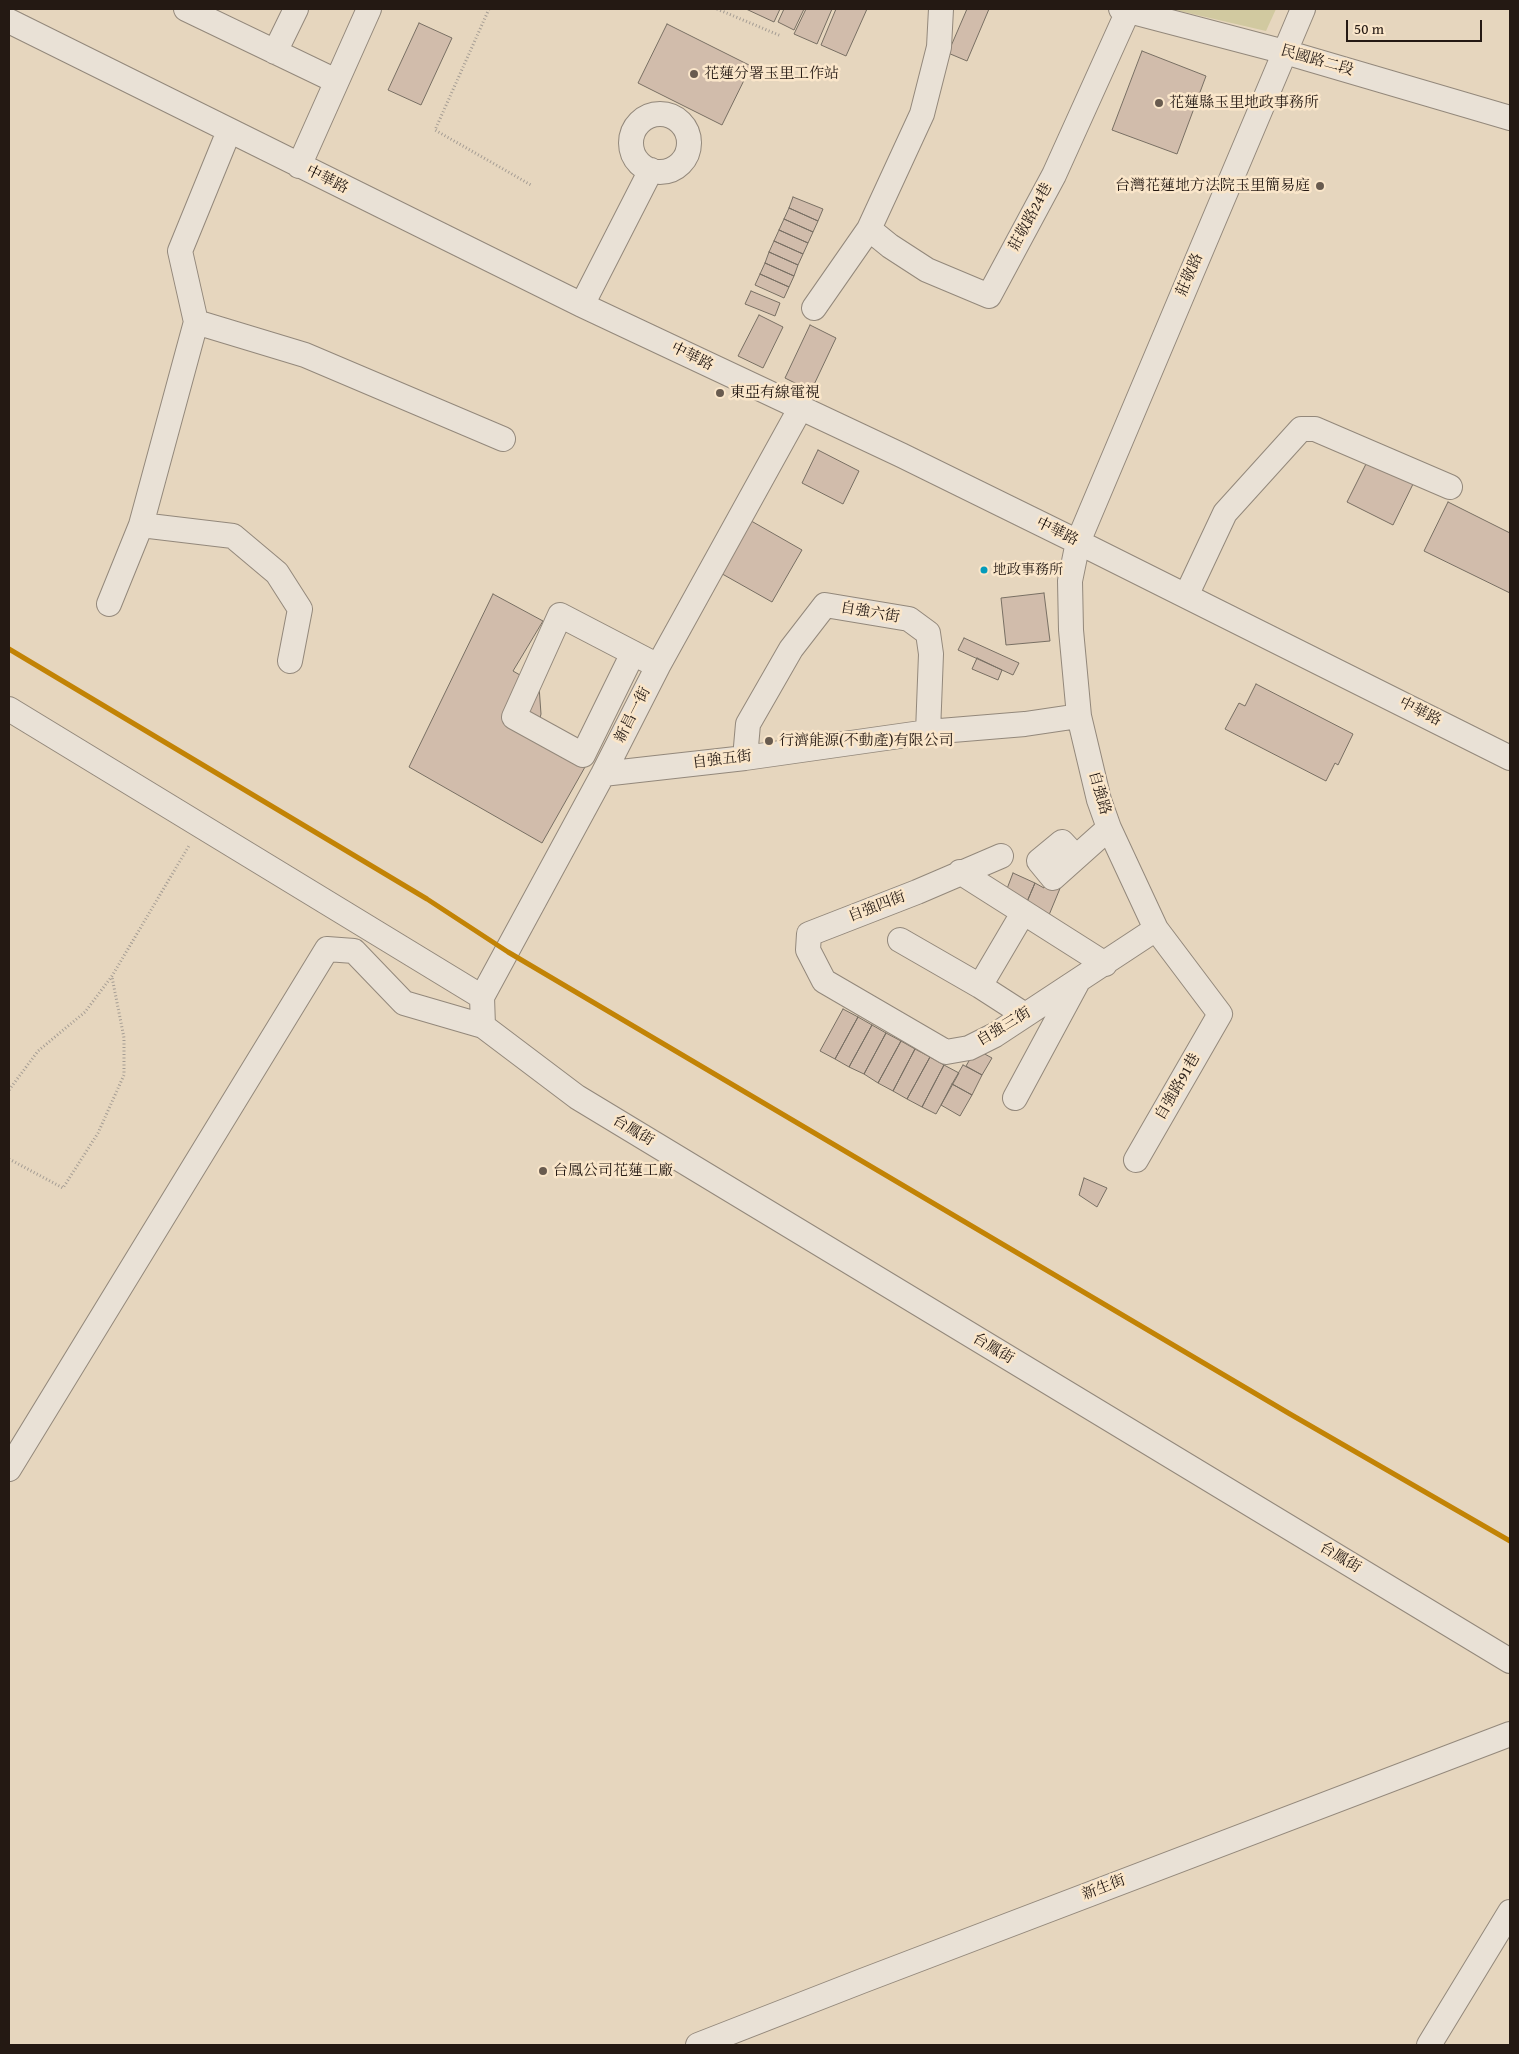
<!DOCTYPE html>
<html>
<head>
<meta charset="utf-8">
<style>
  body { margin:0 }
  #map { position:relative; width:1519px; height:2054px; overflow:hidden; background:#e6d6be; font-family:"Gentium Book Plus",serif }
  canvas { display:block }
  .frame { position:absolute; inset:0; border:10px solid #241913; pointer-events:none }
  .scale { position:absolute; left:1346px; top:20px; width:136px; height:22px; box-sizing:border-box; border:2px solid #241913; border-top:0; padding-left:6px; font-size:15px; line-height:18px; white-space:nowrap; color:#241913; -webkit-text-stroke:4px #fae6ca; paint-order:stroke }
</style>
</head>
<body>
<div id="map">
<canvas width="1519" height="2054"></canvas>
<div class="frame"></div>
<div class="scale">50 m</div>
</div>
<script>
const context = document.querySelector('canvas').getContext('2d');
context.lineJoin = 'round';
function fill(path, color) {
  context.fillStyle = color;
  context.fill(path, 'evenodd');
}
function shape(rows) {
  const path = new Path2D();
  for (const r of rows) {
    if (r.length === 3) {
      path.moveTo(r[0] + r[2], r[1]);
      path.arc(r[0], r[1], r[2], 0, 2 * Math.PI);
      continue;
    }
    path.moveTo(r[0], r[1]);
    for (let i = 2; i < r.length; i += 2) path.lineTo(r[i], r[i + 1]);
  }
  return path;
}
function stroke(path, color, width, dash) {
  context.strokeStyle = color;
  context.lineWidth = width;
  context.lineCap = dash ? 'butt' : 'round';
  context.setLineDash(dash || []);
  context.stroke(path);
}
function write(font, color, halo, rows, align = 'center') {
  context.font = font + ' "Gentium Book Plus","Noto Serif TC",serif';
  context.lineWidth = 5;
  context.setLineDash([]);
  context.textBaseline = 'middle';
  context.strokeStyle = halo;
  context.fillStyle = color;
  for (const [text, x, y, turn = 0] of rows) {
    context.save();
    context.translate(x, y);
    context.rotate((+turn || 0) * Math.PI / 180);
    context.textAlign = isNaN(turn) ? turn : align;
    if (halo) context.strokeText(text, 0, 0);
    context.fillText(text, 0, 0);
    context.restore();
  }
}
const green = shape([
  [1171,9,1276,9,1266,31]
]);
const building = shape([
  [746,9,780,9,774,22,746,9],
  [784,9,804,9,794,30,778,22,784,9],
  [806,9,832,9,817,44,794,34,806,9],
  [836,9,867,9,846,56,821,45,836,9],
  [967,9,989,9,967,61,948,53,967,9],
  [419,23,452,38,421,105,388,90,419,23],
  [667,24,751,66,722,125,638,83,667,24],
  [1142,51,1206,76,1177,154,1112,130,1142,51],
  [793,197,823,209,818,221,789,208,793,197],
  [789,208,818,221,813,232,784,219,789,208],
  [784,219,813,232,808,243,779,230,784,219],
  [779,230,808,243,803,254,774,241,779,230],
  [774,241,803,254,798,265,769,252,774,241],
  [769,252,798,265,794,276,765,263,769,252],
  [765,263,794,276,789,287,760,274,765,263],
  [760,274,789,287,784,298,755,285,760,274],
  [751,291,780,303,775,316,745,304,751,291],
  [759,315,783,327,763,368,738,356,759,315],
  [810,325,836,338,811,391,785,378,810,325],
  [818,450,859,471,843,504,802,483,818,450],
  [1368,460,1414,482,1393,525,1347,502,1368,460],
  [1448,502,1510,533,1510,593,1424,551,1448,502],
  [746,518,802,550,772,602,717,571,746,518],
  [1044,593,1050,641,1006,645,1001,598,1044,593],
  [493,594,543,621,513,671,539,686,541,714,536,734,585,767,542,843,409,767,493,594],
  [964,638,1019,663,1013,675,958,650,964,638],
  [977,658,1002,670,998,680,972,669,977,658],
  [1256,684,1353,734,1338,765,1335,763,1326,781,1225,729,1239,703,1245,706,1256,684],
  [1013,873,1035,883,1026,904,1005,894,1013,873],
  [1047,880,1061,886,1049,915,1026,904,1035,883,1044,888,1047,880],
  [843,1009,858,1017,835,1059,820,1051,843,1009],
  [858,1017,872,1025,849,1067,835,1059,858,1017],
  [872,1025,886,1033,864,1074,849,1067,872,1025],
  [886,1033,901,1041,878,1083,864,1074,886,1033],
  [901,1041,915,1049,893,1091,878,1083,901,1041],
  [915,1049,930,1057,907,1099,893,1091,915,1049],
  [981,1052,992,1058,982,1075,966,1066,973,1054,979,1057,981,1052],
  [930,1057,944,1065,922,1107,907,1099,930,1057],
  [944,1065,959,1073,936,1114,922,1107,944,1065],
  [963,1065,982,1075,972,1095,952,1084,963,1065],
  [952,1084,972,1095,960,1116,941,1105,952,1084],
  [1084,1178,1107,1188,1097,1207,1079,1195,1084,1178]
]);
const path = shape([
  [489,9,435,130,531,185],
  [717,9,781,36],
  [9,1090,38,1051,85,1012,112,976,190,844],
  [9,1159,63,1188,98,1133,124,1075,124,1038,112,977]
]);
const minor = shape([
  [186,9,336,81],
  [1121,9,1285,52,1510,118],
  [9,21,582,305,901,455,1078,542,1510,758],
  [275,52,296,9],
  [660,143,29],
  [299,166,369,9],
  [869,229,890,246,927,270,989,296,1054,175,1128,11],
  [582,305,651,170],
  [814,308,869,229,922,114,939,47,941,9],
  [196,322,305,355,503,439],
  [141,525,233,536,277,573,300,609,290,661],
  [1186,596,1225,513,1301,429,1315,429,1450,487],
  [109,604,141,525,196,322,180,251,229,131],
  [633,653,583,755,514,717,560,615,658,666],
  [9,709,482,997],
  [745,758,748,724,791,649,825,605,909,619,928,633,931,654,928,732],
  [603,774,745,758,928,732,1025,724,1079,716],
  [1001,856,917,892,809,934,808,950,824,981,946,1052,969,1048,995,1035,1156,929],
  [1076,857,1062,842,1039,861,1053,878,1109,828],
  [960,872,1105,964],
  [900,940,980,986,1025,1015],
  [980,986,1023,913],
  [483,1026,482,997,603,774,658,666,800,409],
  [1015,1098,1077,983],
  [1136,1160,1220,1014,1156,929,1109,828,1099,800,1079,716,1071,630,1070,581,1078,542,1303,9],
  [9,1469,327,949,354,951,404,1003,483,1026,577,1097,1510,1661],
  [698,2045,862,1981,1510,1734],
  [1429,2045,1510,1912]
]);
const rail1 = shape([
  [9,649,427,899,508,952,1290,1414,1510,1541]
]);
const markers = [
  [694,74,5,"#685b4f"],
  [1159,103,5,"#685b4f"],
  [1320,186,5,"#685b4f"],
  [720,393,5,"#685b4f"],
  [984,570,4.5,"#049bbb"],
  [769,741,5,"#685b4f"],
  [543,1171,5,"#685b4f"]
];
const busNames = [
  ["地政事務所",993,570]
];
const streetNames = [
  ["民國路二段",1317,61,16],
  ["中華路",327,180,26],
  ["莊敬路24巷",1031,217,-62],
  ["莊敬路",1190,275,-67],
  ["中華路",692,357,26],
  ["中華路",1057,532,26],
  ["自強六街",870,613,10],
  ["中華路",1420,712,27],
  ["新昌一街",633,715,-63],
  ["自強五街",722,760,-7],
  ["自強路",1099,793,74],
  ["自強四街",877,907,-21],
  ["自強三街",1004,1027,-31],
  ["自強路91巷",1178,1087,-60],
  ["台鳳街",633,1131,31],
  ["台鳳街",993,1349,31],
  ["台鳳街",1340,1558,31],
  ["新生街",1104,1888,-21]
];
const poiNames = [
  ["花蓮分署玉里工作站",704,74],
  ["花蓮縣玉里地政事務所",1169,103],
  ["台灣花蓮地方法院玉里簡易庭",1310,186,"right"],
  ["東亞有線電視",730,393],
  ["行濟能源(不動產)有限公司",779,741],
  ["台鳳公司花蓮工廠",553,1171]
];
fill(green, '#d1c9a0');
fill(building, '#d1bcab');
stroke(building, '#786f63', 1);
stroke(minor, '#93887b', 26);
stroke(path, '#a59d94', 3, [1, 2.5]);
stroke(minor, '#e9e1d6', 24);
stroke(rail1, '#c28305', 5);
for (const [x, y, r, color] of markers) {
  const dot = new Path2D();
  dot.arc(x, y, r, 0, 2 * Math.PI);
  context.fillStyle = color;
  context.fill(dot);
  stroke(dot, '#fae6ca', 2);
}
write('14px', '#241913', '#fae6ca', busNames, 'left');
write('15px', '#241913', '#fae6ca', streetNames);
write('15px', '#241913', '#fae6ca', poiNames, 'left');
</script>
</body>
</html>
